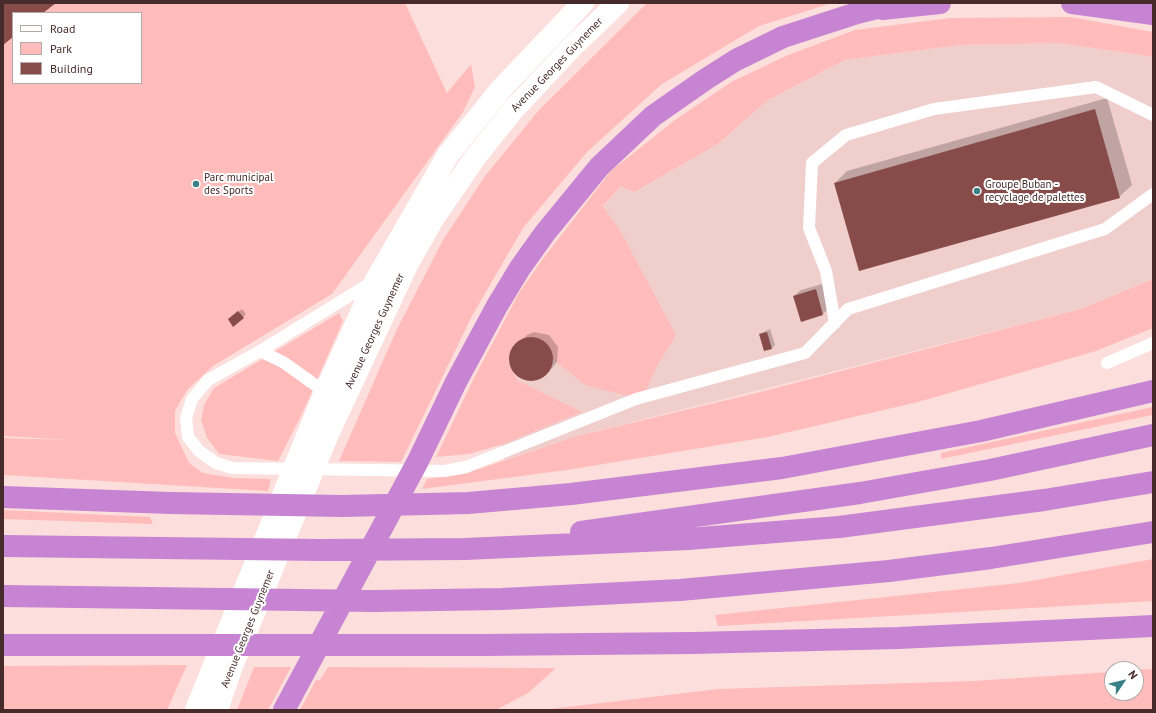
<!DOCTYPE html>
<html>
<head>
<meta charset="utf-8">
<style>
  body { margin:0 }
  #map { position:relative; width:1156px; height:713px; overflow:hidden; background:#fcdfdd; font-family:"PT Sans",sans-serif }
  canvas { display:block }
  .frame { position:absolute; inset:0; border:4px solid #472b2a; pointer-events:none }
  .legend { position:absolute; left:12px; top:12px; width:130px; height:72px; box-sizing:border-box; background:#fff; border:1px solid #b5aaaa; margin:0; padding:5px 7px; list-style:none; font-size:12px; color:#472b2a }
  .legend li { display:flex; align-items:center; gap:8px; height:20px }
  .legend b { width:20px; border:1px solid #b5aaaa }
  .north { position:absolute; left:1104px; top:661px; width:40px; height:40px; box-sizing:border-box; background:#fff; border:1px solid #b5aaaa; border-radius:50%; rotate:55deg; font-size:11px; font-weight:700; line-height:16px; text-align:center; color:#472b2a }
  .north::after { content:''; display:block; margin:auto; width:14px; height:18px; background:#388085; clip-path:polygon(50% 0,100% 100%,50% 72%,0 100%) }
</style>
</head>
<body>
<div id="map">
<canvas width="1156" height="713"></canvas>
<div class="frame"></div>
<ul class="legend">
<li><b style="height:5px;background:#fff"></b>Road</li>
<li><b style="height:11px;background:#ffbcba"></b>Park</li>
<li><b style="height:11px;background:#874b4a"></b>Building</li>
</ul>
<div class="north">N</div>
</div>
<script>
const context = document.querySelector('canvas').getContext('2d');
context.lineJoin = 'round';
function fill(path, color) {
  context.fillStyle = color;
  context.fill(path, 'evenodd');
}
function shape(rows) {
  const path = new Path2D();
  for (const r of rows) {
    if (r.length === 3) {
      path.moveTo(r[0] + r[2], r[1]);
      path.arc(r[0], r[1], r[2], 0, 2 * Math.PI);
      continue;
    }
    path.moveTo(r[0], r[1]);
    for (let i = 2; i < r.length; i += 2) path.lineTo(r[i], r[i + 1]);
  }
  return path;
}
function stroke(path, color, width, dash) {
  context.strokeStyle = color;
  context.lineWidth = width;
  context.lineCap = dash ? 'butt' : 'round';
  context.setLineDash(dash || []);
  context.stroke(path);
}
function write(font, color, halo, rows, align = 'center') {
  context.font = font + ' "PT Sans",sans-serif';
  context.lineWidth = 4;
  context.setLineDash([]);
  context.textBaseline = 'middle';
  context.strokeStyle = halo;
  context.fillStyle = color;
  for (const [text, x, y, turn = 0] of rows) {
    context.save();
    context.translate(x, y);
    context.rotate((+turn || 0) * Math.PI / 180);
    context.textAlign = isNaN(turn) ? turn : align;
    if (halo) context.strokeText(text, 0, 0);
    context.fillText(text, 0, 0);
    context.restore();
  }
}
const built = shape([
  [1059,43,1153,57,1153,279,1081,309,577,436,505,460,482,388,551,266,621,186,719,143,768,100,845,60,960,45]
]);
const green = shape([
  [3,3,405,3,447,93,471,64,475,87,463,112,332,294,213,366,187,390,175,411,175,433,189,463,203,473,234,478,271,479,268,491,3,475,3,438,71,440,3,436],
  [13,13,141,13,141,83,13,83],
  [647,3,832,3,759,26,662,84,587,152,523,228,472,316,401,462,339,461,397,329,443,240,485,176,539,110],
  [1071,17,1153,32,1153,57,1059,43,960,45,845,60,768,100,719,143,634,192,621,186,603,206,621,232,676,335,656,368,646,391,628,396,585,385,534,344,520,345,508,361,517,380,582,412,500,445,469,454,436,457,475,376,519,293,542,260,611,171,675,120,733,81,788,55,855,30,951,18],
  [1153,279,1153,328,1096,351,1009,376,918,402,768,437,567,470,422,489,427,479,464,474,577,436,760,392,1081,309],
  [339,313,343,321,302,414,278,461,219,454,207,438,201,420,204,405,214,388],
  [1153,407,1153,415,941,459,941,453],
  [3,510,150,517,153,524,3,519],
  [1153,559,1153,601,718,626,715,615,1019,583],
  [187,665,167,710,3,710,3,666],
  [254,667,291,667,268,710,237,710],
  [328,667,556,668,528,693,496,710,300,710,316,680,320,680],
  [1153,669,1153,710,542,710,718,689,972,681,1112,672,1112,693,1136,693,1136,670]
]);
const shadow = shape([
  [1107,98,1132,185,1119,197,835,183,847,171],
  [822,284,829,308,823,314,794,296,801,290],
  [242,309,246,314,243,317,232,317],
  [770,329,775,345,772,348,760,334],
  [534,332,549,335,558,347,557,362,552,368,539,379,532,380,517,375,513,369,510,361,511,354,521,341,527,335]
]);
const building = shape([
  [3,3,56,3,43,13,13,13,13,37,3,45],
  [1095,109,1120,198,859,271,834,183],
  [816,289,823,315,801,322,793,296],
  [238,311,244,318,233,327,228,319],
  [767,332,772,349,764,351,759,334],
  [531,359,22]
]);
const lane = shape([
  [372,282,260,351,208,380,192,399,186,418,188,437,199,451,216,463,232,468,444,471,466,467,636,399,805,353,848,309,1105,229,1153,194],
  [835,323,826,271,809,228,812,163,846,135,934,109,1096,87,1153,115],
  [260,351,283,362,325,392],
  [1107,363,1153,343]
]);
const secondary = shape([
  [196,710,325,392,376,280,448,155,502,88,583,3],
  [217,710,232,666,328,434,407,265,433,219,474,159,513,110,573,46,618,3]
]);
const highway = shape([
  [1072,3,1153,14],
  [882,9,940,3],
  [3,497,170,503,343,506,468,503,571,494,782,468,981,431,1153,391],
  [581,532,860,493,990,470,1153,435],
  [3,546,320,550,465,549,688,539,839,527,1044,500,1153,482],
  [3,596,374,601,502,599,680,590,889,571,991,558,1153,532],
  [3,645,483,645,693,643,898,638,1153,626],
  [284,710,418,461,456,382,497,306,520,268,545,233,599,167,653,116,706,79,736,60,783,37,857,13,896,3]
]);
const markers = [
  [196,184,4,"#388085"],
  [977,191,4,"#388085"]
];
const streetNames = [
  ["Avenue Georges Guynemer",557,65,-46],
  ["Avenue Georges Guynemer",375,331,-65],
  ["Avenue Georges Guynemer",248,629,-68]
];
const poiNames = [
  ["Parc municipal",204,178],
  ["des Sports",204,191],
  ["Groupe Buban -",985,185],
  ["recyclage de palettes",985,198]
];
fill(built, '#efcecc');
fill(green, '#ffbcba');
fill(shadow, '#0003');
fill(building, '#874b4a');
stroke(lane, '#fff', 12);
stroke(secondary, '#fff', 22);
stroke(highway, '#c684d2', 22);
for (const [x, y, r, color] of markers) {
  const dot = new Path2D();
  dot.arc(x, y, r, 0, 2 * Math.PI);
  context.fillStyle = color;
  context.fill(dot);
  stroke(dot, '#fff', 1.5);
}
write('11px', '#472b2a', '#fff', streetNames);
write('11px', '#472b2a', '#fff', poiNames, 'left');
</script>
</body>
</html>
